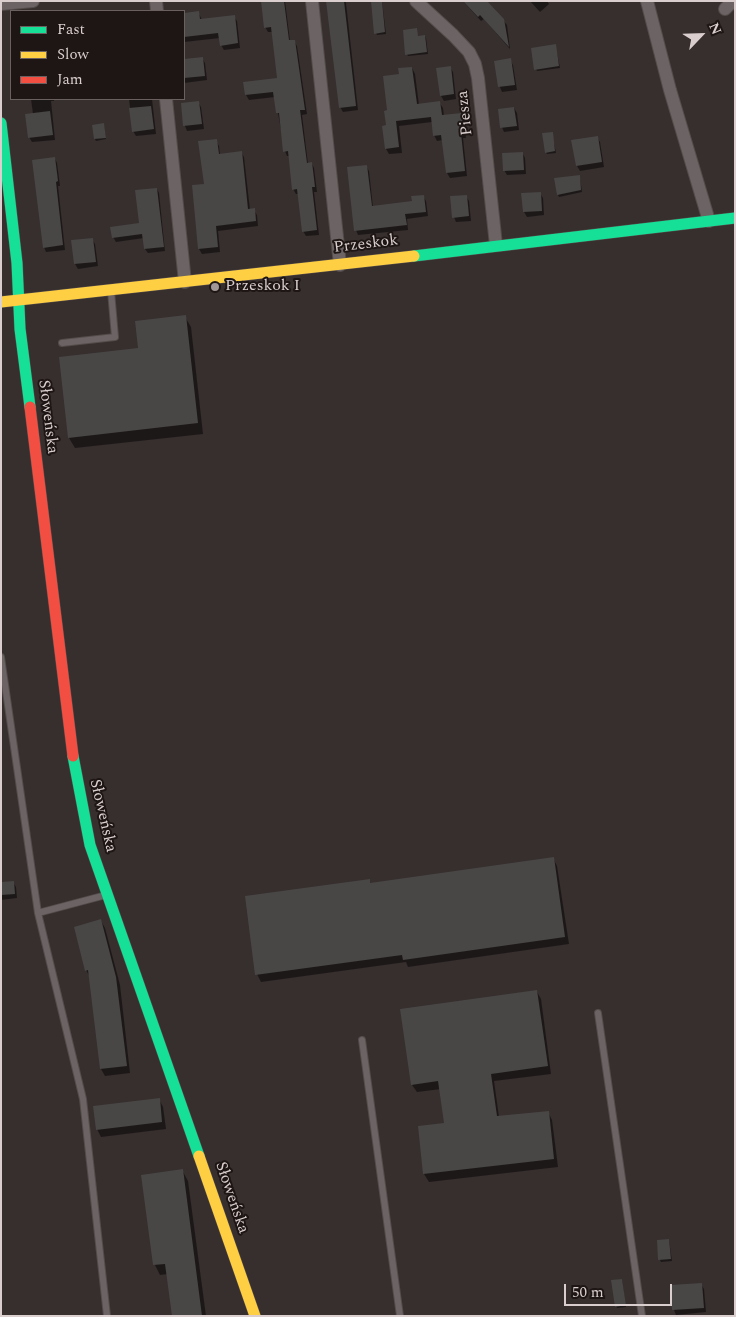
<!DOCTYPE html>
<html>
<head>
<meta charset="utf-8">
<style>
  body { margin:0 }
  #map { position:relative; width:736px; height:1317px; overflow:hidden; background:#372e2e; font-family:Spectral,serif }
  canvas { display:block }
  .frame { position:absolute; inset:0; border:2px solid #dacfce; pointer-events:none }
  .legend { position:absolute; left:10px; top:10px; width:175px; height:90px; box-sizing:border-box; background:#1d1615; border:1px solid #69605f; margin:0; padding:6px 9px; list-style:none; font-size:15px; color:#dacfce }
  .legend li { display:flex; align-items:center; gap:10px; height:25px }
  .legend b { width:25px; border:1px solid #69605f }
  .north { position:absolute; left:676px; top:10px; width:50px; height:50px; -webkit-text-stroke:4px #1d1615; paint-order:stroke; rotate:66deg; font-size:14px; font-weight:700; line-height:20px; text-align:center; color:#dacfce }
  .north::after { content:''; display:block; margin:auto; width:18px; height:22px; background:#dacfce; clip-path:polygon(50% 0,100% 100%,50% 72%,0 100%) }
  .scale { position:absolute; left:564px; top:1284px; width:108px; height:22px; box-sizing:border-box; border:2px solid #dacfce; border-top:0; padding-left:6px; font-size:15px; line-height:18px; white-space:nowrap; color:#dacfce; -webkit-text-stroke:4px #1d1615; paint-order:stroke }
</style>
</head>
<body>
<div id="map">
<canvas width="736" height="1317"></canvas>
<div class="frame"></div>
<ul class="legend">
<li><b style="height:6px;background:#16e098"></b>Fast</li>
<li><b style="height:6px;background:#ffcf43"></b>Slow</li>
<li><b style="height:6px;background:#f24e42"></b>Jam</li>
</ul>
<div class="north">N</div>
<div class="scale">50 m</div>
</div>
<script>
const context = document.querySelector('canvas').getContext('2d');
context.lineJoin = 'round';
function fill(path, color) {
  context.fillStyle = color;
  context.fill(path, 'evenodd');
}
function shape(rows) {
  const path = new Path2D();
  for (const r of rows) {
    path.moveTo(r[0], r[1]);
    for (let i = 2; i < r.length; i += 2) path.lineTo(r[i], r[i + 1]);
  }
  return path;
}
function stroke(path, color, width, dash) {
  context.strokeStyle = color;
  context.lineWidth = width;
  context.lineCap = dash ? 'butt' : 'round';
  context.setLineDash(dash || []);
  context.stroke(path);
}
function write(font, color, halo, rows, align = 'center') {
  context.font = font + ' Spectral,serif';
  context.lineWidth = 4;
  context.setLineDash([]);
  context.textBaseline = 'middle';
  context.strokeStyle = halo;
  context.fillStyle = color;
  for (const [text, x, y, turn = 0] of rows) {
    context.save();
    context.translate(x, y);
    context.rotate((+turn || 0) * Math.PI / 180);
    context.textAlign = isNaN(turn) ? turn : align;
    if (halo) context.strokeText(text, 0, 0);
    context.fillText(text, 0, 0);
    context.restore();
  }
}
const shadow = shape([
  [262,1,285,1,290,41,294,41,297,46,307,114,302,115,308,164,312,164,314,168,317,192,314,192,319,235,306,236,303,231,299,194,296,194,293,189,289,156,287,156,285,151,275,97,249,100,246,95,245,83,278,79,273,32,268,32,265,27],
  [327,1,345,1,346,3,358,110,343,112,340,107],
  [382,1,386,34,377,35,376,33],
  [463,1,486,1,507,25,510,49,484,19,481,21],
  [530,1,547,1,549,4,540,12],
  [198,12,202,20,234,17,237,21,240,48,224,50,221,45,220,38,184,42,184,14],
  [416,30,418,37,425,36,426,38,428,54,408,56,407,54],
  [556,48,560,68,537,71,536,69],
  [202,58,205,63,207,80,184,83,184,61],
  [510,60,513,65,517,90,502,92,500,87,496,62],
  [450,67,453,72,456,99,444,101,441,96,438,69],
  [412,68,415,74,419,105,439,102,443,108,444,116,461,114,464,120,466,138,463,138,467,176,450,178,447,173,443,140,437,141,434,135,432,122,399,126,402,153,389,154,386,149,388,111,400,75],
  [31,99,54,99,54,101,51,101,55,140,32,142,29,137,33,114],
  [129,99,152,99,156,134,136,136,133,131],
  [198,102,201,107,204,129,187,131,185,126,182,104],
  [514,108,517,113,519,130,504,132,502,127],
  [104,125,106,139,96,141,95,139],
  [552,133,556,153,547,154,546,152],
  [597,137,600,142,604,167,580,171,577,166],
  [216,141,219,146,220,155,241,152,244,157,250,210,254,210,257,215,258,226,218,231,220,252,202,254,199,249,205,185],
  [523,154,525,158,526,174,507,175,504,170],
  [55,159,57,163,60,186,58,186,65,250,46,252,44,247],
  [366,166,369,171,373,207,413,203,423,196,426,201,428,216,407,219,408,230,358,235,356,230],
  [580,178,582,192,559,197,558,195],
  [157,189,159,193,165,251,148,253,145,249,144,238,116,242,113,237,141,224],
  [540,193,543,198,544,215,527,217,524,212],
  [466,196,469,201,471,221,456,222,454,217],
  [92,239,95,244,98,266,78,269,75,264],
  [185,317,191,327,203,434,75,448,69,438,139,349],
  [553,858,557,866,569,944,408,967,406,962,261,982,257,974,369,881,371,884],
  [13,882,16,887,17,898,1,900,1,883],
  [101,921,105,928,120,985,130,1073,105,1076,101,1069,90,977,86,970],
  [537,992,541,999,551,1074,494,1081,499,1117,548,1112,552,1120,558,1167,429,1182,424,1174,419,1127,446,1124,441,1089,417,1092,412,1085],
  [159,1099,163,1107,166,1129,101,1137,97,1129],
  [182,1170,188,1181,206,1316,173,1316,168,1274,160,1275,155,1265],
  [669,1240,672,1261,661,1262,660,1260],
  [622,1280,626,1307,617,1308,616,1306],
  [701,1284,704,1289,706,1312,676,1315,674,1310]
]);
const building = shape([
  [261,1,284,1,289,40,295,40,305,110,300,110,307,163,312,162,315,187,312,187,317,230,302,232,297,189,292,190,288,151,283,152,279,113,276,113,273,92,245,95,243,82,277,78,271,27,264,28],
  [326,1,344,1,356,106,339,108],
  [371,1,382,1,385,32,374,34],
  [463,1,487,1,504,19,509,47,480,15,478,17],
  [199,11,200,19,235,15,238,43,220,46,218,33,184,37,184,13],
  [417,28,418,36,425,35,427,52,405,55,403,30],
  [556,44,559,66,534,70,531,48],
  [203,57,205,76,184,78,184,59],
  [511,58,515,85,498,87,494,61],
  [451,66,454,94,440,96,436,68],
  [412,67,417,104,440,101,442,115,462,113,464,132,461,133,465,171,446,173,441,135,433,136,431,117,396,121,399,147,385,149,382,126,386,125,384,111,387,110,383,76,399,74,398,68],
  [199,101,202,124,183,126,181,103],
  [151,106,154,129,132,132,129,108],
  [514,107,517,126,500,128,498,109],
  [50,111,53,135,28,138,25,114],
  [104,123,106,138,94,139,92,125],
  [553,132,555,151,545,153,542,133],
  [598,136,602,162,576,166,571,140],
  [217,139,219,154,242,151,248,209,255,208,256,221,216,226,218,247,198,249,192,185,204,184,198,141],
  [523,152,524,170,503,171,502,153],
  [55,157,58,181,56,182,63,245,43,248,32,160],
  [367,165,372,206,412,201,411,196,424,195,426,212,405,214,407,225,354,231,347,167],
  [580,175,581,190,557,195,554,178],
  [157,188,164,247,144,249,142,234,112,238,110,227,139,223,135,190],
  [541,192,542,211,523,212,521,193],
  [467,195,469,216,452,218,450,196],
  [93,238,96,262,74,264,71,240],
  [186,315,198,423,68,438,59,357,138,348,135,321],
  [554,857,565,937,403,960,402,955,255,975,245,896,370,879,370,883],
  [14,881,15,894,1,895,1,882],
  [101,919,116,977,127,1066,100,1069,88,970,85,971,74,927],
  [537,990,548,1066,491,1074,497,1116,549,1111,554,1159,423,1174,418,1126,444,1123,438,1081,411,1085,400,1009],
  [160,1098,162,1122,96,1130,93,1106],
  [183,1169,202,1316,172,1316,165,1264,153,1265,141,1175],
  [669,1239,671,1259,658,1260,657,1240],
  [622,1279,626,1305,615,1307,611,1280],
  [702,1283,704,1308,672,1310,670,1285]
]);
const lane = shape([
  [62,343,115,337,111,291],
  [1,657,38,913,106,895],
  [38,913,83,1099,107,1316],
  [598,1013,642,1316],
  [362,1040,400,1316]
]);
const street = shape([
  [156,1,157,11],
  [312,1,340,265],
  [416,1,453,35,469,52,475,64,478,78,496,245],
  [647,1,670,90,709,221],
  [1,4,33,1],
  [725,9,733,1],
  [166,99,185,282]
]);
const fast = shape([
  [1,123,17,263,20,329,30,407],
  [414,256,735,218],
  [73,756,90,845,199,1156]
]);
const slow = shape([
  [1,302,414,256],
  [199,1156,255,1316]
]);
const jam = shape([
  [30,407,73,756]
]);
const markers = [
  [215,287,5,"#a19796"]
];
const streetNames = [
  ["Piesza",466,113,-96],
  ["Przeskok",366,245,-7],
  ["Słoweńska",47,417,83],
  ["Słoweńska",102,816,77],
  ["Słoweńska",231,1198,71]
];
const poiNames = [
  ["Przeskok I",225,287]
];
fill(shadow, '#0007');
fill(building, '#484746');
stroke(lane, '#534c4b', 8);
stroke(street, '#534c4b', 14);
stroke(fast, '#534c4b', 12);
stroke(slow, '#534c4b', 12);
stroke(jam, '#534c4b', 12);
stroke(lane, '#6c6464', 6);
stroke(street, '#6c6464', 12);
stroke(fast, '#16e098', 11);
stroke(slow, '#ffcf43', 11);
stroke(jam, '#f24e42', 11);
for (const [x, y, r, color] of markers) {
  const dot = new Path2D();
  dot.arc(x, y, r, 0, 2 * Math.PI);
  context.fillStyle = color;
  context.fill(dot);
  stroke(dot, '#1d1615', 2);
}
write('16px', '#dacfce', '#1d1615', streetNames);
write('16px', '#dacfce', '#1d1615', poiNames, 'left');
</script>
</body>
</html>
